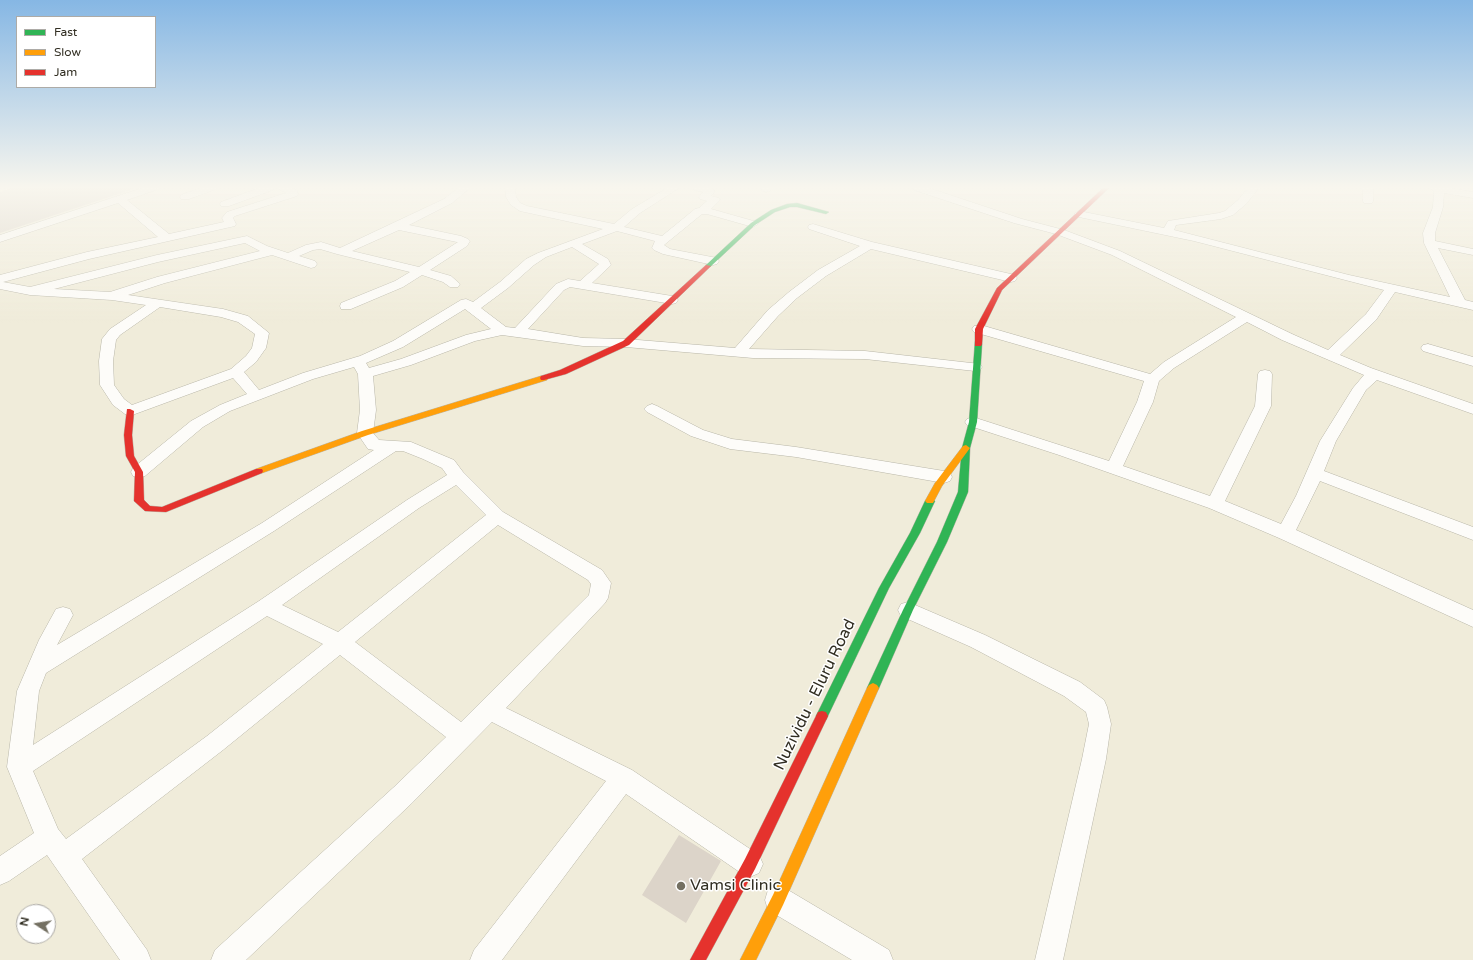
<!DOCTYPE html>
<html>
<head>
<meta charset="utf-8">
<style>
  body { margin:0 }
  #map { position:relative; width:1473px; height:960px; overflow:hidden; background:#f0ecda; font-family:"Varela Round",sans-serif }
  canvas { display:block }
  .legend { position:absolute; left:16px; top:16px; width:140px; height:72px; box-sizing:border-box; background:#fff; border:1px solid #adaba7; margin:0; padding:5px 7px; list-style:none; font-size:12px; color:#312e22 }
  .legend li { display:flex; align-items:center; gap:8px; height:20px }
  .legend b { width:20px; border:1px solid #adaba7 }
  .north { position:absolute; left:16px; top:904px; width:40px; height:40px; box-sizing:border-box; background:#fff; border:1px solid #adaba7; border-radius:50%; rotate:282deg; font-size:11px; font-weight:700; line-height:16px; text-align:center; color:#312e22 }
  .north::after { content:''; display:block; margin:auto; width:14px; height:18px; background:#747062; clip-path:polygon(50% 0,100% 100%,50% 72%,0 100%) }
</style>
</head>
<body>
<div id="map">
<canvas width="1473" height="960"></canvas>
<ul class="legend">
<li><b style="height:5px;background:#30b455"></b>Fast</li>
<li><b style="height:5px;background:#ff9f0a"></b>Slow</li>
<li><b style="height:5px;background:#e5322d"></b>Jam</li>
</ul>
<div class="north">N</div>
</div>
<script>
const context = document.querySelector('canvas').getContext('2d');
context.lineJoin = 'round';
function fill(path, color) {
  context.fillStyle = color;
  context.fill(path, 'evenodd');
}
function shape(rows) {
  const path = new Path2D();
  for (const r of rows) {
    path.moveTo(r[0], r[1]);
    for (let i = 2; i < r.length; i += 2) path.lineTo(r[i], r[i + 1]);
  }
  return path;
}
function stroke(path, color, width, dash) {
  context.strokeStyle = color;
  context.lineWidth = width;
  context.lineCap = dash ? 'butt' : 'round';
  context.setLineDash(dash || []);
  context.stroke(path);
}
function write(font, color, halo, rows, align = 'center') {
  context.font = font + ' "Varela Round",sans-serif';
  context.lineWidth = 3;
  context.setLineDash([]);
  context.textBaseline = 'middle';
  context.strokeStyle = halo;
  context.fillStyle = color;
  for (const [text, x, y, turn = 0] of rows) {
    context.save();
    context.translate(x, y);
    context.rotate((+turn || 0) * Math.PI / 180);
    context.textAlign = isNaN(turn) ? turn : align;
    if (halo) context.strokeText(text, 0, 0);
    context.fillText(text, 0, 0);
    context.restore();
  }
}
const building = shape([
  [11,188,131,188,131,190,0,233,0,192],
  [679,835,721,861,686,923,642,895]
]);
const street = shape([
  [142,188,157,188,156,190,127,200,169,234,224,222,222,218,227,212,286,193,277,188,292,188,297,190,298,194,297,196,235,216,233,218,236,224,235,226,89,259,3,282,30,287,157,255,247,236,267,246,288,253,306,245,321,242,340,248,444,199,458,188,470,188,452,203,409,225,461,236,468,239,470,241,467,246,430,270,451,276,460,284,458,287,450,287,443,282,422,275,403,287,351,309,341,309,340,306,341,303,395,281,410,272,337,254,320,249,313,250,299,256,315,261,317,264,315,267,311,268,272,255,165,283,128,295,223,309,248,316,269,333,266,348,256,362,244,372,259,390,303,373,360,356,393,341,461,300,466,299,473,302,500,282,526,259,538,253,603,229,520,211,511,205,506,197,505,188,515,188,516,197,520,203,527,206,614,224,632,209,667,188,679,188,640,213,624,227,662,236,695,209,699,208,707,201,700,199,699,197,703,192,694,190,693,188,711,188,715,191,711,196,719,198,720,200,711,209,757,222,758,224,753,227,707,214,702,214,664,245,670,249,717,258,719,261,717,264,713,265,663,254,654,250,652,248,655,241,617,231,582,244,608,259,611,265,592,283,672,296,676,297,678,300,676,303,672,304,570,287,564,290,528,329,583,338,626,339,735,348,768,310,789,292,818,270,860,246,809,229,808,227,809,225,813,224,872,242,1015,275,1017,278,1015,281,1011,282,871,249,826,276,797,298,778,316,749,349,865,351,980,364,982,367,980,370,975,371,865,359,753,358,626,347,583,346,502,335,475,341,411,365,373,376,376,410,373,433,379,440,411,442,454,460,463,472,503,512,602,570,611,583,608,598,605,603,506,708,632,770,759,855,763,864,759,873,750,877,741,873,626,794,502,960,470,960,474,950,606,781,492,722,412,803,246,960,211,960,215,950,394,787,446,737,340,655,223,750,82,859,147,950,151,960,120,960,47,855,9,881,0,885,0,856,34,833,7,767,17,691,39,640,56,609,63,607,70,609,73,615,57,645,262,523,374,450,368,449,357,433,360,410,358,374,354,367,313,379,230,411,203,427,145,476,139,477,133,476,131,472,133,468,191,421,220,405,247,394,233,378,135,414,130,416,125,414,113,405,100,385,99,361,102,339,110,329,146,305,112,300,30,295,0,289,0,275,87,252,158,237,118,203,0,242,0,235,142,188],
  [399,230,457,242,458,242,419,267,352,251,399,230],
  [245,243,260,251,157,277,110,292,54,289,158,262,245,243],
  [572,247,599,264,580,281,568,279,556,284,515,328,506,327,481,308,508,288,534,265,546,257,572,247],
  [160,307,221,317,238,322,255,334,252,348,246,356,231,369,132,405,124,399,114,385,113,361,116,340,120,335,160,307],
  [465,309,491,329,466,335,401,359,369,368,366,363,403,347,465,309],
  [396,451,403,451,423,459,442,468,447,475,407,500,259,601,33,745,39,691,46,673,274,531,396,451],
  [456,485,486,515,338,632,282,605,419,508,456,485],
  [498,525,588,580,591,584,589,595,461,722,355,642,498,525],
  [267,616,323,644,207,736,66,839,58,829,33,771,267,616],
  [200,188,215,188,214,190,189,199,181,199,180,197,181,195,200,188],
  [259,188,274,188,273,190,229,206,221,206,220,204,221,202,259,188],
  [762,188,772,188,770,191,766,192,762,191,762,188],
  [913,188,929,188,1022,219,1064,230,1120,251,1292,334,1328,350,1366,314,1384,290,1194,241,1079,217,1074,214,1079,211,1164,228,1168,221,1219,213,1225,211,1238,200,1248,188,1259,188,1246,204,1233,215,1221,219,1176,225,1174,230,1349,275,1450,297,1424,243,1423,233,1433,207,1434,191,1429,188,1452,188,1473,192,1473,198,1444,193,1443,207,1435,233,1435,241,1473,249,1473,255,1438,248,1465,300,1473,302,1473,310,1395,292,1376,320,1340,355,1371,368,1473,404,1473,414,1377,380,1366,390,1336,441,1324,471,1473,527,1473,540,1320,481,1296,530,1473,610,1473,627,1279,538,1209,508,1059,455,967,425,965,422,967,419,973,417,979,419,1109,461,1137,402,1144,381,974,332,972,329,974,326,984,326,1150,374,1164,362,1236,317,1112,255,1056,234,1014,223,914,190,913,188],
  [1247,322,1282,340,1364,375,1353,388,1320,441,1296,496,1281,524,1225,501,1271,406,1272,374,1270,371,1265,370,1260,371,1258,374,1255,406,1210,496,1123,466,1153,402,1159,381,1174,368,1247,322],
  [1363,188,1373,188,1373,201,1372,203,1364,203,1363,201,1363,188],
  [1428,344,1473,357,1473,366,1423,351,1421,348,1423,345,1428,344],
  [652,404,657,406,703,430,732,439,796,447,944,471,950,473,952,477,950,481,944,483,796,457,730,449,691,436,647,412,644,409,647,406,652,404],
  [908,602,985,635,1080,682,1104,700,1107,707,1111,724,1106,759,1063,960,1035,960,1082,759,1089,724,1086,712,1064,696,971,647,901,616,898,610,901,604,908,602],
  [778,887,788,890,889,950,893,960,852,960,768,910,765,900,768,890,778,887]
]);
const fast = shape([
  [797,203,829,212,826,214,797,207,790,207,775,212,755,225,710,267,706,267,706,265,751,223,771,210,787,204,797,203],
  [975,342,981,342,982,344,977,422,970,448,968,492,947,542,913,610,879,688,877,691,873,693,869,691,867,688,903,610,937,542,958,492,962,448,969,422,975,342],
  [930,498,935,501,920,533,889,588,826,720,822,721,818,720,816,716,879,588,910,533,925,501,930,498]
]);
const slow = shape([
  [541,376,547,376,548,378,547,380,368,435,262,473,256,473,255,471,256,469,362,431,541,376],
  [966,445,970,448,942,486,933,503,927,503,925,501,935,483,963,446,966,445],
  [873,683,877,685,879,688,783,905,756,960,740,960,773,895,867,688,869,685,873,683]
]);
const jam = shape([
  [1103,188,1109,188,1002,290,983,329,982,344,981,346,975,346,975,329,997,288,1103,188],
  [706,265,711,266,629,345,566,374,544,380,541,380,540,378,541,376,560,370,623,341,706,265],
  [127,409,130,409,134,411,132,435,134,456,143,472,144,500,150,506,162,507,256,469,262,469,263,471,262,473,166,512,145,511,134,501,135,472,126,456,124,435,127,409],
  [822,711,826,712,828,716,755,869,706,960,690,960,745,859,818,712,822,711]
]);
const markers = [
  [681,886,5,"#747062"]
];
const nearStreetnames = [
  ["Nuzividu - Eluru Road",815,695,-64]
];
const nearPoinames = [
  ["Vamsi Clinic",690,886]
];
fill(building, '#dcd4c9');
stroke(street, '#b8b6a8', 1);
stroke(fast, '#b8b6a8', 1);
stroke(slow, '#b8b6a8', 1);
stroke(jam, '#b8b6a8', 1);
fill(street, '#fdfcf9');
fill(fast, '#30b455');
fill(slow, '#ff9f0a');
fill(jam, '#e5322d');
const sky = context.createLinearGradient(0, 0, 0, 323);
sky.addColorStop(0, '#86b7e4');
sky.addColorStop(0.58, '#f8f6ee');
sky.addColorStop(1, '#f8f6ee00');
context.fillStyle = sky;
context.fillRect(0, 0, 1473, 323);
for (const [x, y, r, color] of markers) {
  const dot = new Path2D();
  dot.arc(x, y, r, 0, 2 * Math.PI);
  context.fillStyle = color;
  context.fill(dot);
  stroke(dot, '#fff', 1.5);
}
write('16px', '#312e22', '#fff', nearStreetnames);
write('16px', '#312e22', '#fff', nearPoinames, 'left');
</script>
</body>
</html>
